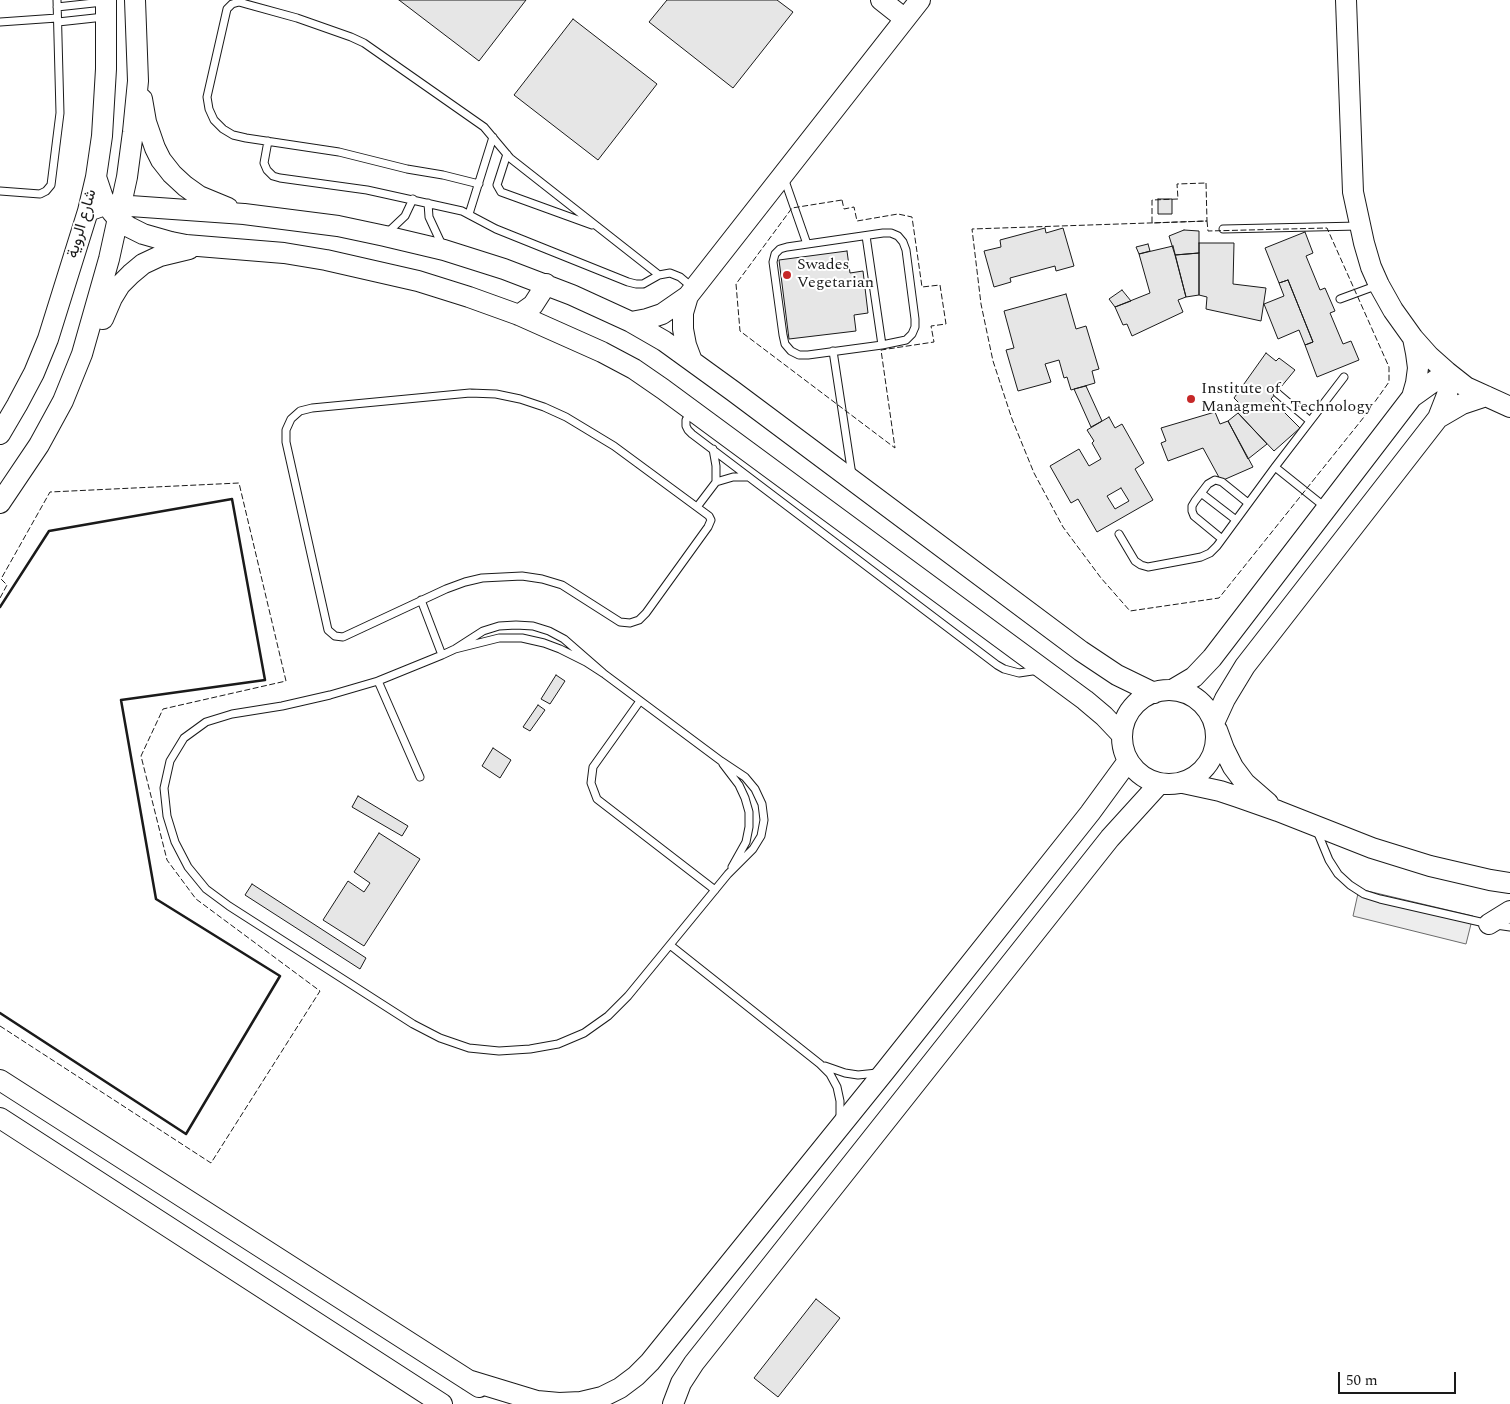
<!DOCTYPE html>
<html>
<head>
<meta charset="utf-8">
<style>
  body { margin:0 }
  #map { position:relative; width:1510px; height:1404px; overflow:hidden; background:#fff; font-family:Spectral,serif }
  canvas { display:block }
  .scale { position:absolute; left:1338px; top:1372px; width:118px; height:22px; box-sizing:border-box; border:2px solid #1a1a1a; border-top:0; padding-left:6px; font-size:15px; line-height:18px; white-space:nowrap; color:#1a1a1a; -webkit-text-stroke:4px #fff; paint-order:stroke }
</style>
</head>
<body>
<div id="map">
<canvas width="1510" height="1404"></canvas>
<div class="scale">50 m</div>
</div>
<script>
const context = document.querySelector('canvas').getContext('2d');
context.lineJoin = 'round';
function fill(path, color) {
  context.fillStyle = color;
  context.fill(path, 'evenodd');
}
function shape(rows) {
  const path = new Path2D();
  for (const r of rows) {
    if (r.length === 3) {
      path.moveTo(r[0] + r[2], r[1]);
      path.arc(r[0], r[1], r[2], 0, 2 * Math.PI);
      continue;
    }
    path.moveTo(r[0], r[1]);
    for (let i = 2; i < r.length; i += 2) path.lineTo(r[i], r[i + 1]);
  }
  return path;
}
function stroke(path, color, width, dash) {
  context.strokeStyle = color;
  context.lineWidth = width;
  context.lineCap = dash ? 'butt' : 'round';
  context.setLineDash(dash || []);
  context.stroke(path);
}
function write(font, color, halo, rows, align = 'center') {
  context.font = font + ' Spectral,Vazirmatn,serif';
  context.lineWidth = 4;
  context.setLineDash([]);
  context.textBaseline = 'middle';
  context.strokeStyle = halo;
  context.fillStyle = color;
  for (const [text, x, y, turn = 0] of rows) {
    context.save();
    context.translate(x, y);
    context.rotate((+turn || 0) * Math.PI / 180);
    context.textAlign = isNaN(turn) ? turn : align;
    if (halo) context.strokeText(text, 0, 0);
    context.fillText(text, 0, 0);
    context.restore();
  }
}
const parking = shape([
  [1359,889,1473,916,1466,944,1353,916,1359,889]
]);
const building = shape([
  [399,0,526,0,479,61,399,0],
  [667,0,777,0,793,12,733,88,649,22,667,0],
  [573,19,657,84,598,160,514,95,573,19],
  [1158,199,1172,199,1172,214,1158,214,1158,199],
  [1045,228,1046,233,1063,228,1074,266,1056,271,1055,266,1010,278,1011,282,994,287,984,251,1001,247,1000,240,1045,228],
  [1184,230,1199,231,1199,253,1175,255,1169,236,1184,230],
  [1305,232,1313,253,1306,256,1320,290,1325,288,1335,311,1330,313,1343,344,1351,341,1359,360,1317,377,1305,345,1313,342,1288,280,1279,283,1265,248,1305,232],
  [1199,243,1234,243,1233,284,1266,288,1261,321,1206,309,1207,297,1199,295,1199,243],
  [1148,244,1150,251,1139,254,1136,247,1148,244],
  [1173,246,1186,297,1178,300,1183,312,1132,336,1127,324,1123,325,1115,307,1150,293,1139,254,1173,246],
  [847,251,850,273,863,271,868,313,854,315,856,331,789,339,779,260,847,251],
  [1199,253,1199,295,1186,297,1175,255,1199,253],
  [1288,280,1313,342,1305,345,1299,330,1278,339,1264,304,1284,296,1279,283,1288,280],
  [1122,290,1131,301,1115,307,1109,299,1122,290],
  [1066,294,1076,329,1086,326,1099,369,1092,371,1095,383,1071,390,1067,377,1064,378,1059,360,1045,364,1051,382,1018,391,1006,350,1014,348,1004,311,1066,294],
  [1266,353,1276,361,1279,358,1295,370,1271,399,1300,428,1274,451,1238,413,1243,407,1234,398,1266,353],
  [1086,386,1102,421,1091,427,1074,389,1086,386],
  [1215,412,1220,424,1228,421,1253,467,1221,481,1203,448,1168,461,1161,443,1166,441,1161,428,1215,412],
  [1238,413,1267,444,1248,459,1228,421,1238,413],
  [1109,417,1115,428,1122,424,1144,463,1135,469,1153,500,1097,532,1078,499,1071,503,1050,466,1079,449,1089,466,1101,459,1092,443,1094,441,1087,430,1109,417],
  [1121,488,1129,501,1115,509,1107,496,1121,488],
  [556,675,565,681,550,704,541,699,556,675],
  [538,705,545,710,530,731,523,727,538,705],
  [493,748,511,760,500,778,482,766,493,748],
  [358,796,408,826,402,836,352,807,358,796],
  [379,833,420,859,364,946,323,920,348,881,364,892,370,883,354,872,379,833],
  [252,884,366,958,360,969,245,895,252,884],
  [816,1299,840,1318,778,1397,754,1378,816,1299]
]);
const lane = shape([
  [57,7,103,2],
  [0,22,57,18],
  [58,22,104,17],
  [268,141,264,163,267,170,273,176,280,178,367,190,462,211,496,229,628,282,636,284,643,284,659,275,670,273,680,277,693,288],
  [507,154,498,182,497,185,501,192,592,225],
  [784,178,807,244],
  [479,184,443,175,407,169,339,152,246,138,233,135,223,129,214,120,209,109,207,97,227,9,232,4,239,2,246,4,297,18,351,37,364,43,484,127,510,158,659,275],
  [0,191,40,194,46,191,51,185,60,113,57,0],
  [428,203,429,217,442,245],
  [469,214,493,137],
  [1223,229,1359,226],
  [883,233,891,233,898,236,903,242,906,250,915,319,915,327,912,334,906,340,882,345,808,355,799,355,791,351,785,344,783,335,773,262,775,254,780,249,787,247,883,233],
  [386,234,405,216,413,199],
  [866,236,882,345],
  [1340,299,1378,285],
  [833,351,852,475],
  [470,393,496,394,520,399,544,407,566,417,614,446,709,516,711,520,708,527,646,613,639,620,630,623,620,622,562,585,542,579,522,576,482,578,465,582,446,589,343,637,335,636,328,630,286,442,286,430,291,419,300,411,312,408,470,393],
  [1277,393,1310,421],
  [691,412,686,420,686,426,688,430,692,434,997,665,1004,669,1019,673,1039,670],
  [713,449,716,466,716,482],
  [1275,467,1325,507],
  [1201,493,1236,520],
  [697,507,716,482,733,477,748,477],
  [1119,534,1135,561,1141,565,1148,567,1191,559,1201,557,1210,553,1217,546,1275,467,1344,377],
  [1222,539,1194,516,1192,511,1192,506,1195,501,1208,484,1215,480,1222,482,1248,503],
  [421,600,442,655],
  [455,649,499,638,522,638,544,643,560,649,586,662,603,673,721,761,745,777,755,789,762,804,764,820,761,836,753,849,728,874,628,996,608,1016,584,1033,558,1044,530,1049,499,1051,469,1048,440,1038,413,1024,229,906,206,889,188,867,175,842,167,816,164,788,170,761,184,738,206,722,232,714,282,706,330,695,378,681,442,655,455,649,483,631,499,626,516,625,533,626,549,631,564,639,603,673],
  [378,681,420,777],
  [640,701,593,767,591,783,597,799,715,890],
  [723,764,739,785,745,798,749,812,749,827,746,842,732,867],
  [1317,831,1329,860,1338,874,1350,885,1364,894,1380,899,1489,924,1510,927],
  [670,945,820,1064,830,1074,837,1087,840,1101,840,1117],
  [825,1066,845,1073,858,1075,877,1073]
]);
const secondary = shape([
  [881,0,905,19],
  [1346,0,1353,192,1364,243,1371,267,1379,285,1393,310,1413,338,1429,356,1447,372,1466,387,1510,407],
  [142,99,146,122,155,148,161,160,172,174,185,186,199,196,228,208],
  [96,177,103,198,112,212,118,219,129,227,143,234,171,242,186,245,284,253,326,260,418,281,469,297,519,315,602,352,634,369,663,389,1085,700,1104,716,1122,735],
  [88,211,102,206,116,205,244,214,338,226,385,236,444,250,504,269,572,295,631,322,664,341,733,391,1081,651,1117,675,1154,693],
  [688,296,683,313,683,329,686,345,692,361],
  [519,315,533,305,542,291,546,284],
  [103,319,112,298,120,285,131,274,143,264,160,256,189,249],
  [631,322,647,319,662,314,688,296,920,0],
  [1412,397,1416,383,1418,368,1416,353,1413,338],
  [1438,418,1462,404,1486,396],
  [0,434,17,405,34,373,48,339,88,211,96,177,102,136,106,69,106,0],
  [0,503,39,445,63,401,82,354,109,259,127,177,133,132,138,81,135,0],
  [1172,690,1194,677,1212,658,1412,397,1447,372,1449,382,1447,395,1438,418,1245,666,1225,699,1214,723],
  [1169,737,47],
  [1217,730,1224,749,1233,767,1245,783,1268,803],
  [1183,783,1220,791,1238,797,1278,811,1372,848,1430,866,1490,880,1510,883],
  [1489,924,1510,911],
  [0,1080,479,1387],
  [0,1118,442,1404],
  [468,1380,537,1401,559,1403,581,1402,602,1397,620,1388,636,1376,650,1362,885,1071,1090,813,1128,761],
  [673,1404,681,1383,694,1363,1110,838,1160,783]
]);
const fence = shape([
  [1206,183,1207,221,1152,223,1152,200,1178,199,1177,184,1206,183],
  [842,200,844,209,854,207,857,221,898,214,912,217,922,287,940,285,946,324,931,326,934,342,881,350,895,448,740,331,736,284,792,208,842,200],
  [1207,221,1208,231,1327,228,1389,367,1389,382,1364,417,1219,598,1130,611,1101,578,1063,527,1034,473,1012,419,993,361,981,304,972,229,1207,221],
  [0,598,7,585,1,579,50,492,239,483,286,681,163,709,141,756,167,860,196,899,320,991,211,1163,0,1026]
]);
const wall = shape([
  [0,607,49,531,232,499,265,680,121,700,156,899,280,976,186,1134,0,1013]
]);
const markers = [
  [787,275,5,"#c62828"],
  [1191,399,5,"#c62828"]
];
const streetNames = [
  ["شارع الروية",83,224,-74]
];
const poiNames = [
  ["Swades",797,266],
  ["Vegetarian",797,284],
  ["Institute of",1201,390],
  ["Managment Technology",1201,408]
];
fill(parking, '#ededed');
stroke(parking, '#6a6a6a', 1);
fill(building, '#e6e6e6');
stroke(building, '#1a1a1a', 1);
stroke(lane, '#1a1a1a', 9);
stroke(secondary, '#1a1a1a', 22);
stroke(lane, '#fff', 7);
stroke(secondary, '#fff', 20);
stroke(fence, '#1a1a1a', 1, [6, 2.5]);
stroke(wall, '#1a1a1a', 2.5);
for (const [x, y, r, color] of markers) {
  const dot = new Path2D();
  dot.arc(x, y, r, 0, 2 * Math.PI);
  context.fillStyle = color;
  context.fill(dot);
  stroke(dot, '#fff', 2);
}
write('16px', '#1a1a1a', '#fff', streetNames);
write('16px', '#1a1a1a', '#fff', poiNames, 'left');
</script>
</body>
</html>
